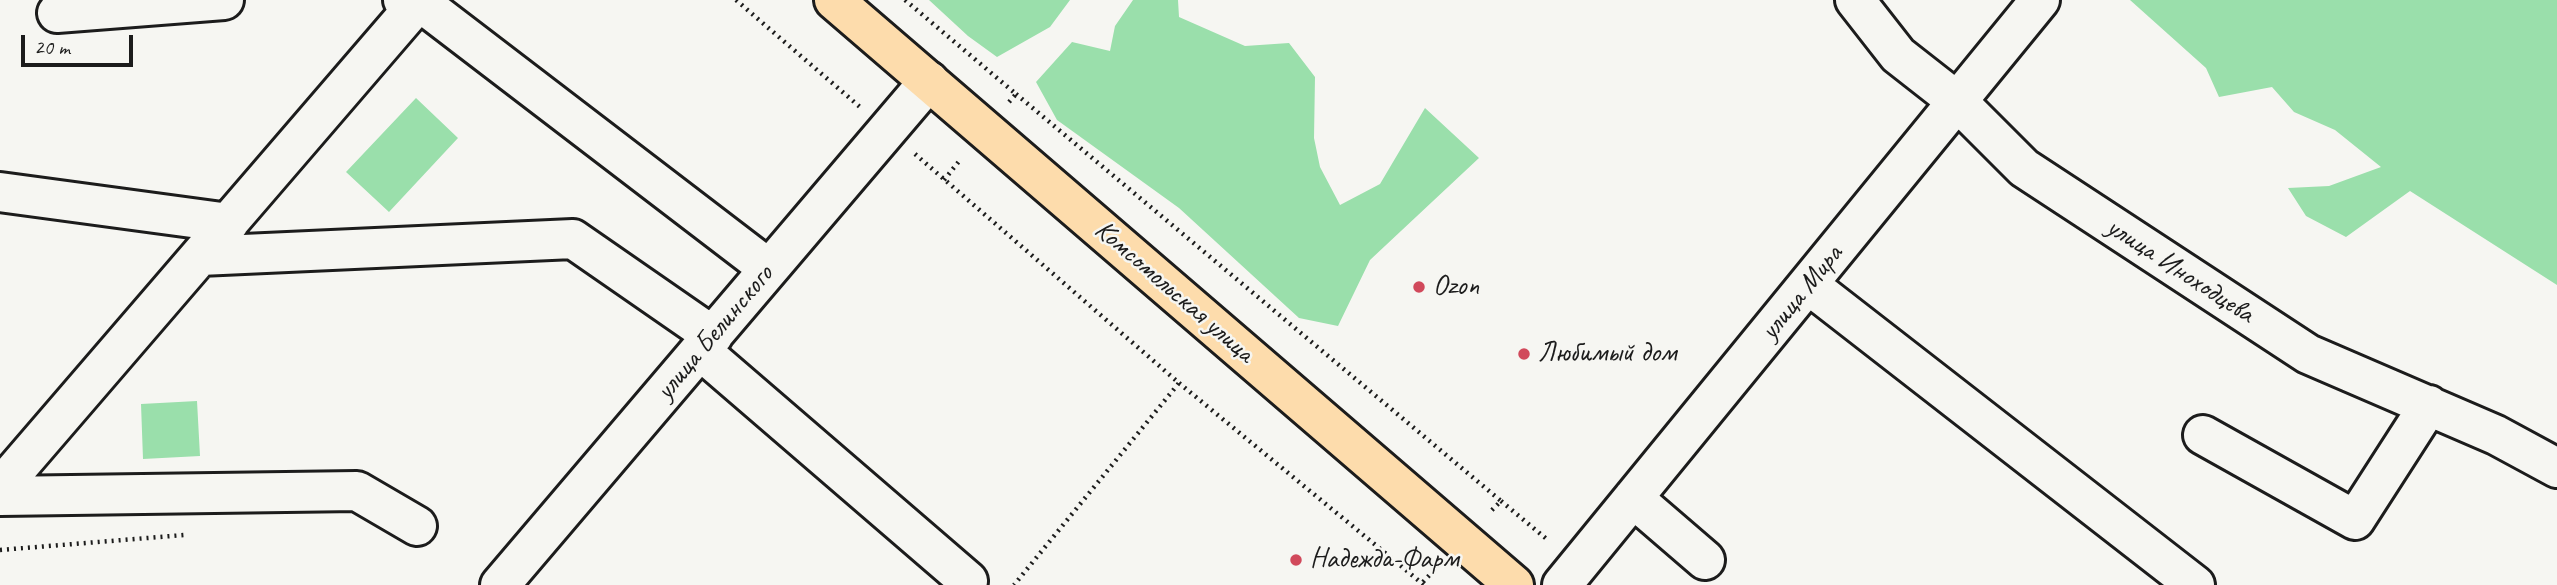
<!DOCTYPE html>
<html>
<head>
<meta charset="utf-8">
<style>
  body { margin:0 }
  #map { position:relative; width:2557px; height:585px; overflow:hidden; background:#f6f6f2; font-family:Caveat,sans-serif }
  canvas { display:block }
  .scale { position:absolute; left:21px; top:35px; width:112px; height:32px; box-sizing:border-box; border:4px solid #1c1c1c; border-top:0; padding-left:9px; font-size:21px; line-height:24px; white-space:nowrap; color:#1c1c1c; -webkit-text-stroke:5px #f6f6f2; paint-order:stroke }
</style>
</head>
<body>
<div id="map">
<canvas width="2557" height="585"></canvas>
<div class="scale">20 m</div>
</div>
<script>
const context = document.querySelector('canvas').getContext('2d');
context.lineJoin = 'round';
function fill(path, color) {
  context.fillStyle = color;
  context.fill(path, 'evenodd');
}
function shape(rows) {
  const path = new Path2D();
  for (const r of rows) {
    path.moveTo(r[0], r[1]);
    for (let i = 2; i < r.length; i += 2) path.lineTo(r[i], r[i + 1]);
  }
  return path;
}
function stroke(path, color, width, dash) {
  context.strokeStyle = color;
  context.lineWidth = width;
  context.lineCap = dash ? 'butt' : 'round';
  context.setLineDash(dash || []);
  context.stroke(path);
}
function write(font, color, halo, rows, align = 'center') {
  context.font = font + ' Caveat,sans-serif';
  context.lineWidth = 5;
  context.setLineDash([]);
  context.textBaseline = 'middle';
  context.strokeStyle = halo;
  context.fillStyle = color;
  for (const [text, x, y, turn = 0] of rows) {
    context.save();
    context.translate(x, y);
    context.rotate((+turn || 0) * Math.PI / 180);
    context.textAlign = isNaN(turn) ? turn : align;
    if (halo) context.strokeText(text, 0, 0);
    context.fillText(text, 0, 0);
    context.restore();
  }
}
const green = shape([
  [929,0,1070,0,1050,27,997,57,968,36],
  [1133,0,1178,0,1179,17,1245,46,1289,43,1315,77,1314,138,1320,167,1340,205,1380,184,1425,108,1479,158,1370,260,1338,326,1299,318,1179,208,1057,120,1036,82,1072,42,1110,51,1115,26],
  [2130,0,2557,0,2557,285,2410,191,2346,237,2306,216,2288,188,2329,186,2381,167,2335,130,2294,112,2272,87,2219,97,2206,68],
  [416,98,458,138,389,212,346,172],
  [197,401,200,456,143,459,141,404]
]);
const path = shape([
  [736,0,860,107],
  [905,0,1016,94,1009,102],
  [1016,94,1501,501,1489,513],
  [915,154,1179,383,1014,585],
  [944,180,960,160],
  [1179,383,1424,585],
  [1501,501,1549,541],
  [0,550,184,535],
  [1423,582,1437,567]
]);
const minor = shape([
  [403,0,420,2,769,269],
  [1855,0,1898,55,1958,102,2024,168,2308,354,2496,435,2557,468],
  [57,13,224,0],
  [0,192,229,223],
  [200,256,573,239,713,336],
  [1809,285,2195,585],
  [700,350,968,581],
  [2203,435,2355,520,2429,405],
  [0,488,420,0],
  [0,496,357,491,417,526],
  [1633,498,1705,560],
  [500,585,929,81],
  [1562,585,2040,0]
]);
const major = shape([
  [834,0,1514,585]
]);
const markers = [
  [1419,287,7,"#d1495b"],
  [1524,354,7,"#d1495b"],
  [1296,560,7,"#d1495b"]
];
const streetNames = [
  ["улица Иноходцева",2180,271,33],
  ["Комсомольская улица",1174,292,41],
  ["улица Мира",1802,293,-51],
  ["улица Белинского",715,333,-50]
];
const poiNames = [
  ["Ozon",1433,287],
  ["Любимый дом",1538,354],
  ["Надежда-Фарм",1310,560]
];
fill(green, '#9adfab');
stroke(minor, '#1c1c1c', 44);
stroke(major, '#1c1c1c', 44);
stroke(path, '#1c1c1c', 4.5, [2, 5]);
stroke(minor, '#f6f6f2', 38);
stroke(major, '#fddcac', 38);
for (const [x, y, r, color] of markers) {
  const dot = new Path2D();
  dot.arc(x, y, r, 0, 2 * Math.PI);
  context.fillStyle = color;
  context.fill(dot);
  stroke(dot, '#f6f6f2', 2.5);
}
write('28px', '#1c1c1c', '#f6f6f2', streetNames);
write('28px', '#1c1c1c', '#f6f6f2', poiNames, 'left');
</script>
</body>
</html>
